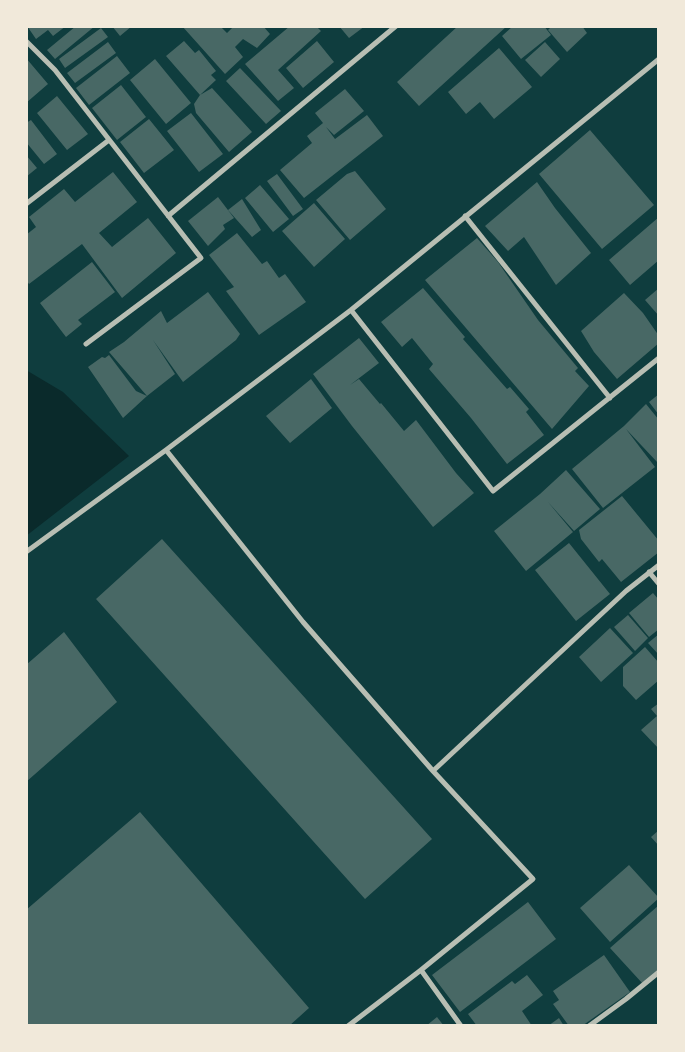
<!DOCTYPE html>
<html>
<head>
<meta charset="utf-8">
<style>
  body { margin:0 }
  #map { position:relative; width:685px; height:1052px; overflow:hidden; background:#0f3d3e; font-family:Raleway,sans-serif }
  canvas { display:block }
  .frame { position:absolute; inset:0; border:28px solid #f1e9da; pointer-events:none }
</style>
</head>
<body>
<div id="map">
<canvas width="685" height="1052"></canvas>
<div class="frame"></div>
</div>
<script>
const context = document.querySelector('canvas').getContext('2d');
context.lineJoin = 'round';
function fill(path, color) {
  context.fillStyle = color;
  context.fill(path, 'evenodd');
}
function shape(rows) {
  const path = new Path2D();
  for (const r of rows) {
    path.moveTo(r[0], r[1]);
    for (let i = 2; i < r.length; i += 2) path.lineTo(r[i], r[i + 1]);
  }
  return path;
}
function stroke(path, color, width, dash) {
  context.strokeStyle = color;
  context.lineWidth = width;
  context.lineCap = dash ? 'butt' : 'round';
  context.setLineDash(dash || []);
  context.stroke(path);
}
const water = shape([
  [26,370,63,392,129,456,26,536]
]);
const building = shape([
  [27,26,66,26,53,36,48,30,36,39],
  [76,26,95,26,55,59,47,50],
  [112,26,132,26,120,36],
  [182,26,220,26,227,33,234,26,263,26,270,34,257,48,243,39,235,47,243,57,225,74],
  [290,26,316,26,321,31,278,70,294,88,278,101,245,64],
  [339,26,365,26,349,38],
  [458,26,507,26,419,106,397,82],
  [513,26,544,26,551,35,521,59,502,36],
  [552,26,582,26,587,33,567,52,548,30],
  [101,28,108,37,65,68,59,59],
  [184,41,195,53,199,50,216,71,211,75,216,80,200,95,166,56],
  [317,41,334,62,303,88,286,68],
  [108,42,116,53,75,83,67,73],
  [545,42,560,59,541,77,525,60],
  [499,48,532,87,494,119,480,102,466,114,448,92],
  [117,56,130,73,89,105,76,88],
  [26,58,48,84,26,103],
  [155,59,191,103,166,124,130,80],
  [240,68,281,111,266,124,226,81],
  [121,85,146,117,117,140,92,108],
  [212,88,252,132,229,152,196,113,194,104,200,95],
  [345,89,364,111,334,135,326,127,335,139,367,115,383,136,304,198,280,170,312,143,307,136,323,123,315,113],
  [57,96,88,134,67,150,37,113],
  [191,113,223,154,199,172,167,131],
  [149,119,174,150,144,173,120,142],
  [31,120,57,154,44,164,26,142,26,123],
  [590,130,654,205,602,249,539,174],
  [26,155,37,168,26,177],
  [355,171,386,209,350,240,316,200,347,174],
  [113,172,137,202,99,233,112,247,148,218,176,253,122,298,82,244,29,284,26,280,26,235,36,227,29,217,64,189,75,202],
  [277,174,303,209,293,216,267,181],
  [537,182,555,208,591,253,556,285,524,237,508,251,485,226],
  [260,185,289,219,273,232,245,198],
  [218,197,234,218,223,225,225,229,208,246,188,221],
  [242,199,261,230,252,237,228,210],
  [314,203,345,239,314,267,282,231],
  [659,217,659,260,630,285,609,260],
  [237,233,262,264,267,261,279,278,285,274,306,302,259,335,226,291,234,287,209,255],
  [477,238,498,262,538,320,578,368,575,371,589,386,552,429,425,280],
  [92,262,115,292,78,320,82,324,66,337,40,303],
  [423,288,465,337,463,339,507,389,510,387,529,409,526,412,544,435,507,464,471,418,429,369,433,364,412,338,402,347,381,322],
  [659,288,659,316,645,300],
  [208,292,240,334,236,340,183,382,153,340,175,374,147,396,109,352,124,342,161,311,167,323],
  [624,293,643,313,659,336,659,343,617,379,594,352,581,331],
  [359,338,379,363,350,385,359,379,380,404,381,403,404,431,416,420,456,473,474,493,433,527,352,426,313,374],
  [109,355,136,391,147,396,123,418,88,367,102,357,105,358],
  [311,379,332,408,290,443,266,416],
  [659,394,659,415,649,402],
  [646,404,659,420,659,462,658,463,626,429,655,467,603,508,572,469,624,426],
  [566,470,600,509,574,531,548,502,573,532,526,571,494,531,540,494],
  [622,496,659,541,659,552,621,582,602,559,599,562,581,539,579,530],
  [162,539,432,839,365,899,96,599],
  [569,543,610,594,576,621,535,570],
  [653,593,659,600,659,629,649,637,629,613],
  [628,615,648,638,635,651,614,627],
  [610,628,633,653,601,682,579,657],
  [64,632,117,702,26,782,26,665],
  [659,634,659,655,648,643],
  [645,647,659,663,659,680,636,700,623,686,623,667],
  [659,703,659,749,641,730,657,716,651,709],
  [140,812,309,1008,289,1026,26,1026,26,910],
  [659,830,659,846,651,837],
  [629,865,659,898,610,942,580,908],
  [528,902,556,939,460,1012,432,975],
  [659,905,659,970,643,984,610,948],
  [604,955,630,992,582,1026,569,1026,553,1004,559,1000,553,991],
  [527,975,543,995,522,1011,532,1026,477,1026,468,1014,512,981,515,984],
  [437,1017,444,1026,426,1026],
  [559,1018,564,1026,548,1026]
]);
const minor = shape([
  [26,41,55,70,201,258,86,344],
  [26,204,109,140],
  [168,216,396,26],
  [465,216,610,398],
  [351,310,493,491,659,358],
  [166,450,303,622,433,771,533,879,421,970,461,1026],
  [26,552,166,450,351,310,659,59],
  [649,572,659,584],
  [433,771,626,591,659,565],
  [348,1026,421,970],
  [589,1026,626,999,659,972]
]);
fill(water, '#0a2a2b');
fill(building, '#486865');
stroke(minor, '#b8beb3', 5);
</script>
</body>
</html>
